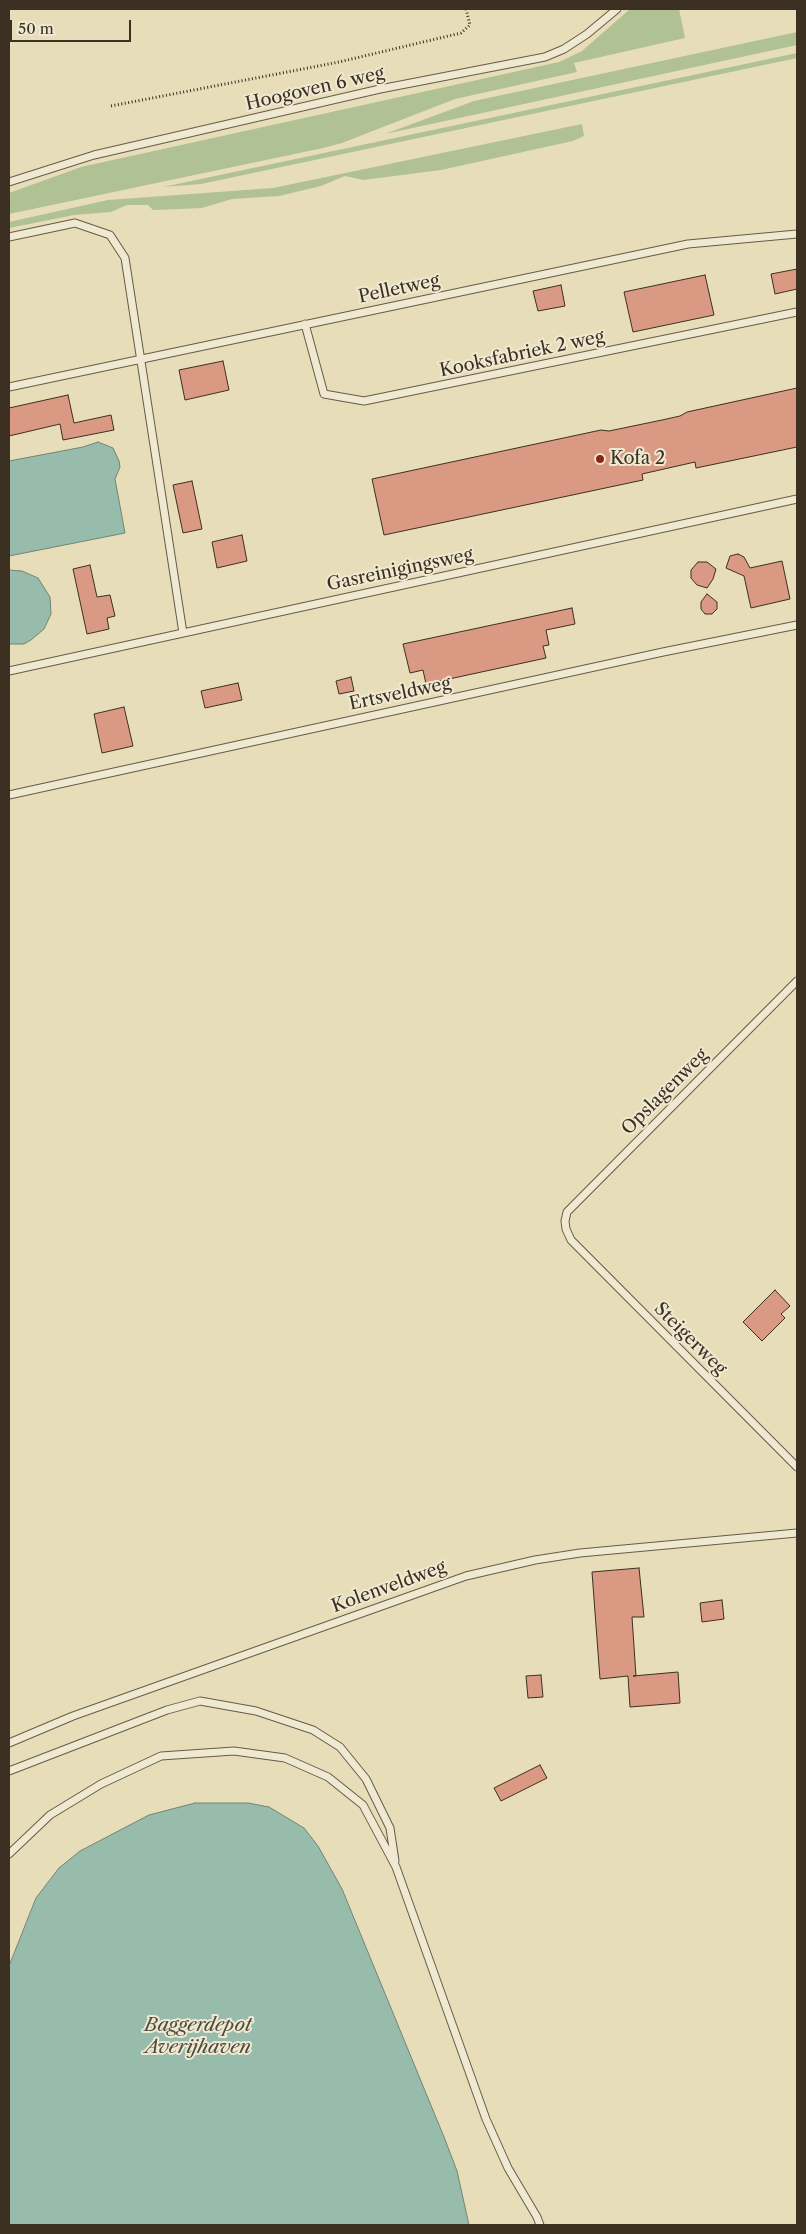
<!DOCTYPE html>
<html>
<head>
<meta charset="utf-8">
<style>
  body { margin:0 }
  #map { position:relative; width:806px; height:2234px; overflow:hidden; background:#e7ddb9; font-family:"Libre Caslon Text",serif }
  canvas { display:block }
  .frame { position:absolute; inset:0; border:10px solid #3c3022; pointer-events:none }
  .scale { position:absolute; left:10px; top:20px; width:121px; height:22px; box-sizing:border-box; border:2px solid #3c3022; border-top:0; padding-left:6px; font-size:15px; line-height:18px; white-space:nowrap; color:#3c3022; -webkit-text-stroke:4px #efe9d2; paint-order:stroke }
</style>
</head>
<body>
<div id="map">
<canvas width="806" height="2234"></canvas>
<div class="frame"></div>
<div class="scale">50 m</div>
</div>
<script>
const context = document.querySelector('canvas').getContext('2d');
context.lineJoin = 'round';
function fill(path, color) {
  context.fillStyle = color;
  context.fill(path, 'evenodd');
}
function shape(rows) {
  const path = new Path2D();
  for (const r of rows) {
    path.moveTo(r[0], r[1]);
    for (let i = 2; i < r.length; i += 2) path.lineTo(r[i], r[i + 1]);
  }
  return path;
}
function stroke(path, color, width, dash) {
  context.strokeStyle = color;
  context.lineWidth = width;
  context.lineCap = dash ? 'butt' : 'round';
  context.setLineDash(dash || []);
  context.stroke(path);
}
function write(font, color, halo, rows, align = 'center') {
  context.font = font + ' "Libre Caslon Text",serif';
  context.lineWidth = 4;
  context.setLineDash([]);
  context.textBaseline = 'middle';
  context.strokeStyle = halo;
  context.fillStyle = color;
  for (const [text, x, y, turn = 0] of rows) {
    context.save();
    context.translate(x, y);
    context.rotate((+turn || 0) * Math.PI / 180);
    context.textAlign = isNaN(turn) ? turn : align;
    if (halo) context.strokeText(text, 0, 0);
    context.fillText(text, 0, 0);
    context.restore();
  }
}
const green = shape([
  [630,9,679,9,685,38,574,63,577,72,455,99,342,143,323,148,9,214,9,193,81,167,559,62,582,51],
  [797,32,797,45,385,134,474,101],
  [797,53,797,58,201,184,163,187],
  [582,124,584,136,573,141,441,170,363,180,345,176,321,186,279,196,232,199,202,208,179,209,153,210,148,205,127,205,111,212,74,215,9,228,9,222,108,200,273,188]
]);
const water = shape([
  [98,442,113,448,119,461,120,467,115,479,125,533,9,556,9,461,83,447,98,442],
  [9,570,22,571,38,578,50,597,51,614,44,629,31,640,24,644,9,644,9,570],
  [195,1803,248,1803,269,1807,304,1828,318,1846,342,1889,444,2137,457,2171,469,2225,9,2225,9,1966,36,1898,59,1868,80,1851,149,1815,195,1803]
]);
const building = shape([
  [797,269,797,289,775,294,771,274,797,269],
  [705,275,714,315,633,332,624,292,705,275],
  [561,285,565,306,538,311,533,291,561,285],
  [223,361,229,390,185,400,179,370,223,361],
  [797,388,797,447,696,468,695,462,642,474,643,480,384,535,372,479,601,430,609,431,662,420,680,416,687,412,797,388],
  [68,395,74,423,111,415,114,430,63,440,60,424,9,436,9,408,68,395],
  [192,481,202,529,183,533,173,485,192,481],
  [242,535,247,561,217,568,212,542,242,535],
  [738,554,744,557,750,568,782,561,790,599,751,608,744,576,726,568,730,556,738,554],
  [698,562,707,562,716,569,713,579,707,588,697,585,691,578,691,570,698,562],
  [90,565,97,597,110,595,115,616,107,618,109,629,87,634,73,569,90,565],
  [707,594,717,602,717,609,712,614,705,614,701,609,701,602,707,594],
  [572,608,575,624,546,630,549,645,543,646,546,658,426,684,423,670,410,673,403,644,572,608],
  [351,677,354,691,339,694,336,681,351,677],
  [238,683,242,700,205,708,201,691,238,683],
  [124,707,133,746,102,753,94,714,124,707],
  [775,1290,790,1306,781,1314,785,1318,762,1341,743,1322,775,1290],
  [639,1568,644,1617,632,1617,636,1676,633,1676,678,1672,680,1703,630,1707,628,1676,600,1679,592,1572,639,1568],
  [722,1600,724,1619,702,1622,700,1603,722,1600],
  [541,1675,543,1697,528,1698,526,1676,541,1675],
  [540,1765,547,1778,501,1801,494,1788,540,1765]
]);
const path = shape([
  [111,106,339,62,461,33,470,25,466,9]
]);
const service = shape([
  [9,182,94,155,380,89,545,57,564,49,587,34,617,9],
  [9,237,75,223,110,235,125,258,183,633],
  [305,324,324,394,364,401,797,312],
  [9,387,688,244,797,234],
  [9,671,797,499],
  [9,795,663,652,797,625],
  [797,981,567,1212,565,1221,566,1229,571,1240,797,1467],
  [9,1743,73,1716,466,1576,535,1560,580,1553,797,1533],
  [9,1771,167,1710,200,1701,256,1711,313,1730,340,1747,366,1779,390,1828,395,1861],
  [9,1854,50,1815,101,1784,161,1756,234,1751,285,1758,328,1777,363,1805,396,1867,486,2119,508,2168,537,2217,540,2225]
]);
const markers = [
  [600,459,5,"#8f2418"]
];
const streetNames = [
  ["Hoogoven 6 weg",315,89,-13],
  ["Pelletweg",399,289,-12],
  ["Kooksfabriek 2 weg",522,354,-12],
  ["Gasreinigingsweg",400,570,-12],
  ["Ertsveldweg",400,694,-12],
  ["Opslagenweg",665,1092,-45],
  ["Steigerweg",690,1339,45],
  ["Kolenveldweg",389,1587,-20]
];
const poiNames = [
  ["Kofa 2",610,459]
];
const waterNames = [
  ["Baggerdepot",198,2026],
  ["Averijhaven",198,2048]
];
fill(green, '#b0c294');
fill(water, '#97bcab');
stroke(water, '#738474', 1);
fill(building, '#d99983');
stroke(building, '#3c3022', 1);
stroke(service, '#675b48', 9);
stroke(path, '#3c3022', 3, [1, 2.5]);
stroke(service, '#efe9d2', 7);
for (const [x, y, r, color] of markers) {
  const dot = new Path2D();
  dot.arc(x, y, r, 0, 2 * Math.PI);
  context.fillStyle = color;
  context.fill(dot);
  stroke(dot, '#efe9d2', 2);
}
write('18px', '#3c3022', '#efe9d2', streetNames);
write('18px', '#3c3022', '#efe9d2', poiNames, 'left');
write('italic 19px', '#4e4c3d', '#efe9d2', waterNames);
</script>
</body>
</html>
